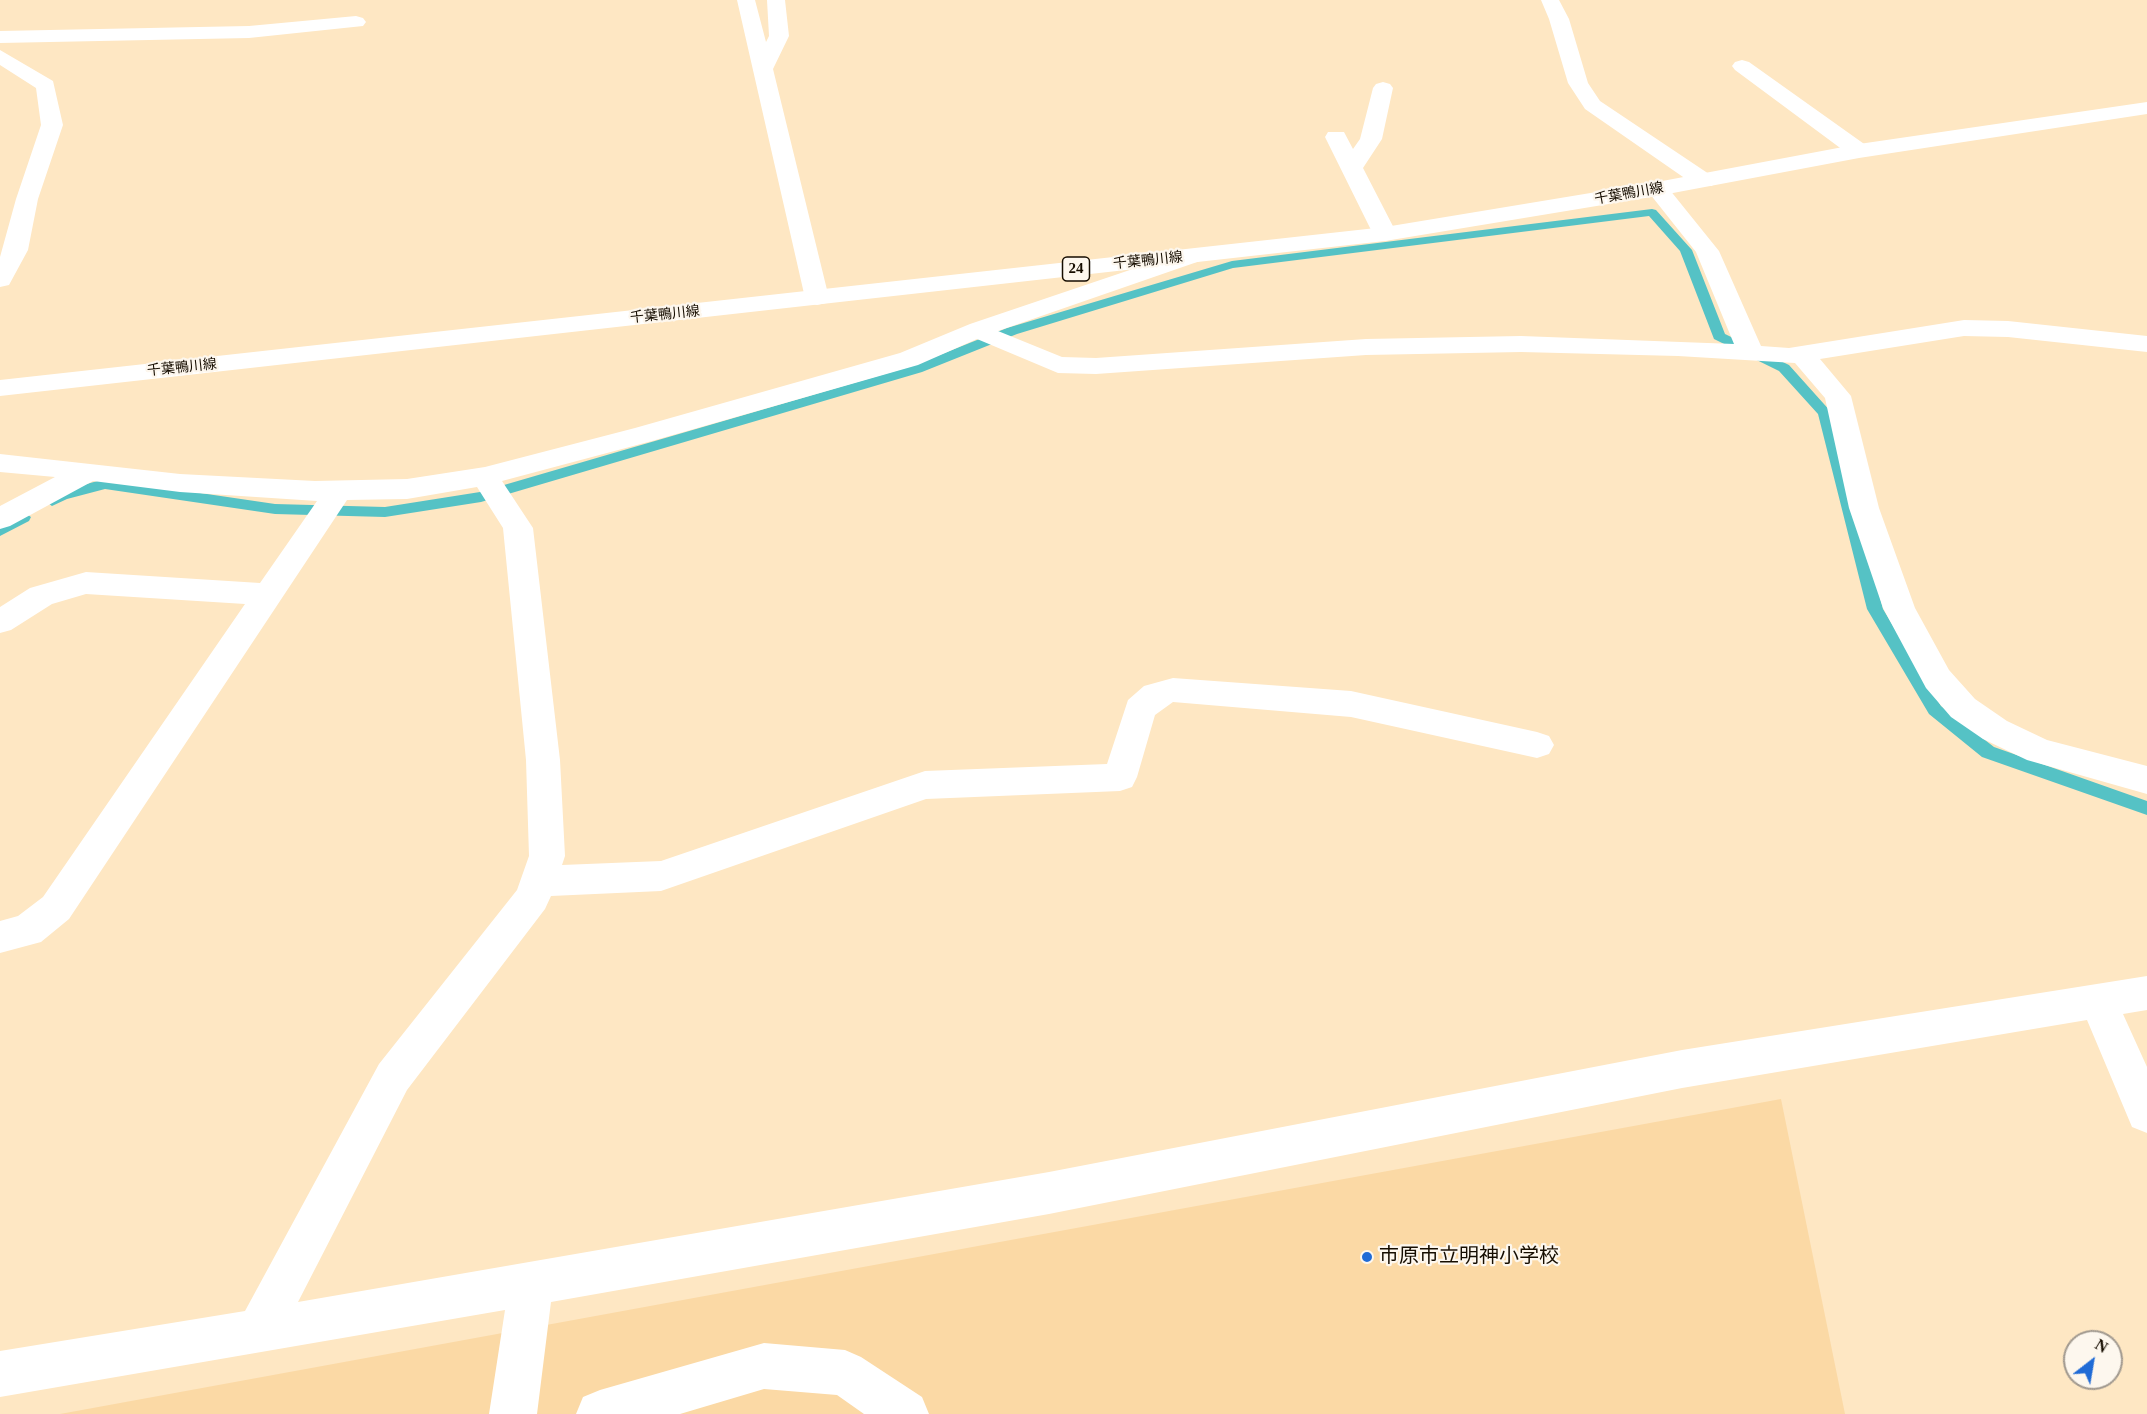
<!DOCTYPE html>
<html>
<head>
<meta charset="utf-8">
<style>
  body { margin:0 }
  #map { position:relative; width:2147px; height:1414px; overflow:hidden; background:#fee7c3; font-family:"Times New Roman",serif }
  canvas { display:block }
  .north { position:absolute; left:2063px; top:1330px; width:60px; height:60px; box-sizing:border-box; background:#fdf7ee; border:2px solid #a1998f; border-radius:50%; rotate:31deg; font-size:16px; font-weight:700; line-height:24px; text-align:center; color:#160d00 }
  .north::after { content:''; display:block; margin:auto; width:21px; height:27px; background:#206bd6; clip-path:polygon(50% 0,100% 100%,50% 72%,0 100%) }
</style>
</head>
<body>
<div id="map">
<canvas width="2147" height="1414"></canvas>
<div class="north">N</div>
</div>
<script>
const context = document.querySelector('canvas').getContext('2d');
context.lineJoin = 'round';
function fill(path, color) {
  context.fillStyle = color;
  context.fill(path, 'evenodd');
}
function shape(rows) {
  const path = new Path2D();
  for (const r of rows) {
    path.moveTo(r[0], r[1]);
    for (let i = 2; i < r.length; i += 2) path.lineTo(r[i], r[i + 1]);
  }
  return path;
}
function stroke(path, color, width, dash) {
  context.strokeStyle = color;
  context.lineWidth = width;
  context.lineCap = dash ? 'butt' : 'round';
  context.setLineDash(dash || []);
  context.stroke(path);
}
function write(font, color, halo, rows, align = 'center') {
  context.font = font + ' "Times New Roman","Noto Sans JP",serif';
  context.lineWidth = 4.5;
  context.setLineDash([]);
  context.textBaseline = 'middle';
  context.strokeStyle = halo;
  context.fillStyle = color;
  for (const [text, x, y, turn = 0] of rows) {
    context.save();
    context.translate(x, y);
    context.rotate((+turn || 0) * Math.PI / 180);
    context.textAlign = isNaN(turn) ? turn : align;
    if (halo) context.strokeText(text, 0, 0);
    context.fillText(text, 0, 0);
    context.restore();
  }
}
const built = shape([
  [1781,1099,1845,1414,60,1414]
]);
const stream = shape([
  [1652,209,1656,210,1692,250,1725,334,1789,365,1832,413,1883,609,1941,706,1994,747,2147,801,2147,815,1982,757,1929,714,1867,609,1818,414,1779,371,1714,339,1680,251,1649,216,1233,268,1017,334,922,372,481,502,385,517,275,514,105,489,67,499,52,506,45,501,57,492,105,479,275,504,385,507,480,492,912,366,1007,328,1232,261,1652,209],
  [24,512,31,517,29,521,0,536,0,524,24,512]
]);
const minor = shape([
  [737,0,755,0,766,42,769,36,767,0,785,0,789,36,773,69,829,298,826,303,817,305,808,303,805,298,737,0],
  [1541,0,1559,0,1569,19,1588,83,1600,101,1712,176,1715,181,1712,186,1696,186,1585,109,1568,83,1549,19,1541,0],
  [356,16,363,18,366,22,363,26,249,38,0,43,0,31,249,26,356,16],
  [0,50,53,81,63,125,38,199,28,250,9,285,0,287,0,257,16,199,41,125,36,88,0,65,0,50],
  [1742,60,1749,62,1867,146,1870,151,1867,156,1851,156,1735,70,1732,66,1735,62,1742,60],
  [1383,82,1390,84,1393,88,1382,139,1363,168,1397,234,1393,239,1385,241,1377,239,1373,234,1325,137,1328,132,1344,132,1353,149,1360,139,1373,88,1376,84,1383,82],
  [1657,182,1665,184,1719,251,1761,346,1789,348,1964,320,2008,321,2147,336,2147,352,2008,337,1964,336,1820,359,1851,396,1879,508,1915,608,1949,670,1975,699,2007,721,2047,740,2147,766,2147,794,2027,760,1983,739,1951,717,1926,688,1883,608,1849,508,1825,398,1795,363,1678,356,1521,352,1366,355,1096,374,1058,373,977,339,918,365,652,441,502,481,533,528,560,760,565,856,562,865,661,861,925,771,1107,764,1128,700,1144,686,1173,678,1351,691,1537,732,1549,736,1554,745,1549,754,1537,758,1351,717,1173,702,1155,715,1137,777,1132,787,1120,791,926,799,661,891,551,896,545,909,407,1090,298,1302,1049,1172,1682,1050,2147,976,2147,1010,2123,1014,2147,1067,2147,1133,2132,1127,2087,1020,1682,1088,1049,1214,551,1302,537,1414,489,1414,505,1310,0,1397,0,1351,245,1311,379,1064,517,890,529,856,526,760,503,528,477,487,407,499,347,500,69,919,41,942,0,953,0,921,18,916,43,897,245,604,86,594,52,604,11,630,0,633,0,607,30,588,86,572,260,583,317,501,180,492,93,481,10,526,0,529,0,506,55,477,0,472,0,454,180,474,315,481,407,479,485,467,635,428,900,353,970,324,1192,249,1200,251,1204,256,1200,261,998,331,1062,357,1096,358,1366,339,1521,336,1734,344,1696,252,1646,189,1649,184,1657,182],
  [764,1343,845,1350,861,1357,922,1397,929,1414,864,1414,837,1395,764,1389,680,1414,576,1414,583,1397,600,1390,764,1343]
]);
const major = shape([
  [2147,102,2147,114,1859,158,1657,196,1385,241,0,396,0,380,1385,227,1657,182,1859,144,2147,102]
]);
const markers = [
  [1367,1257,6,"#206bd6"]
];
const farStreetnames = [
  ["千葉鴨川線",1629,194,-10],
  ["千葉鴨川線",1148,261,-6],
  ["千葉鴨川線",665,315,-6],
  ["千葉鴨川線",182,368,-6]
];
const shields = [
  [1076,269,27]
];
const shieldNames = [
  ["24",1076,269]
];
const nearPoinames = [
  ["市原市立明神小学校",1379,1257]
];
fill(built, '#fbd9a5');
fill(stream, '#55c2c5');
fill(minor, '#fff');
fill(major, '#fff');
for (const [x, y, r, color] of markers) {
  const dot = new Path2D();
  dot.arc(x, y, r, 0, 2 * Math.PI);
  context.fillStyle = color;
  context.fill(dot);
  stroke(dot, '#fdf7ee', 2);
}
write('14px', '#160d00', '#fdf7ee', farStreetnames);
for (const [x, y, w] of shields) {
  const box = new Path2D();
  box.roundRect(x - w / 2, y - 12, w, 24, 4.5);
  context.fillStyle = '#fdf7ee';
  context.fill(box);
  stroke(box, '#160d00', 1.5);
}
write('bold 15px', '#160d00', null, shieldNames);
write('20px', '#160d00', '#fdf7ee', nearPoinames, 'left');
</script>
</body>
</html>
